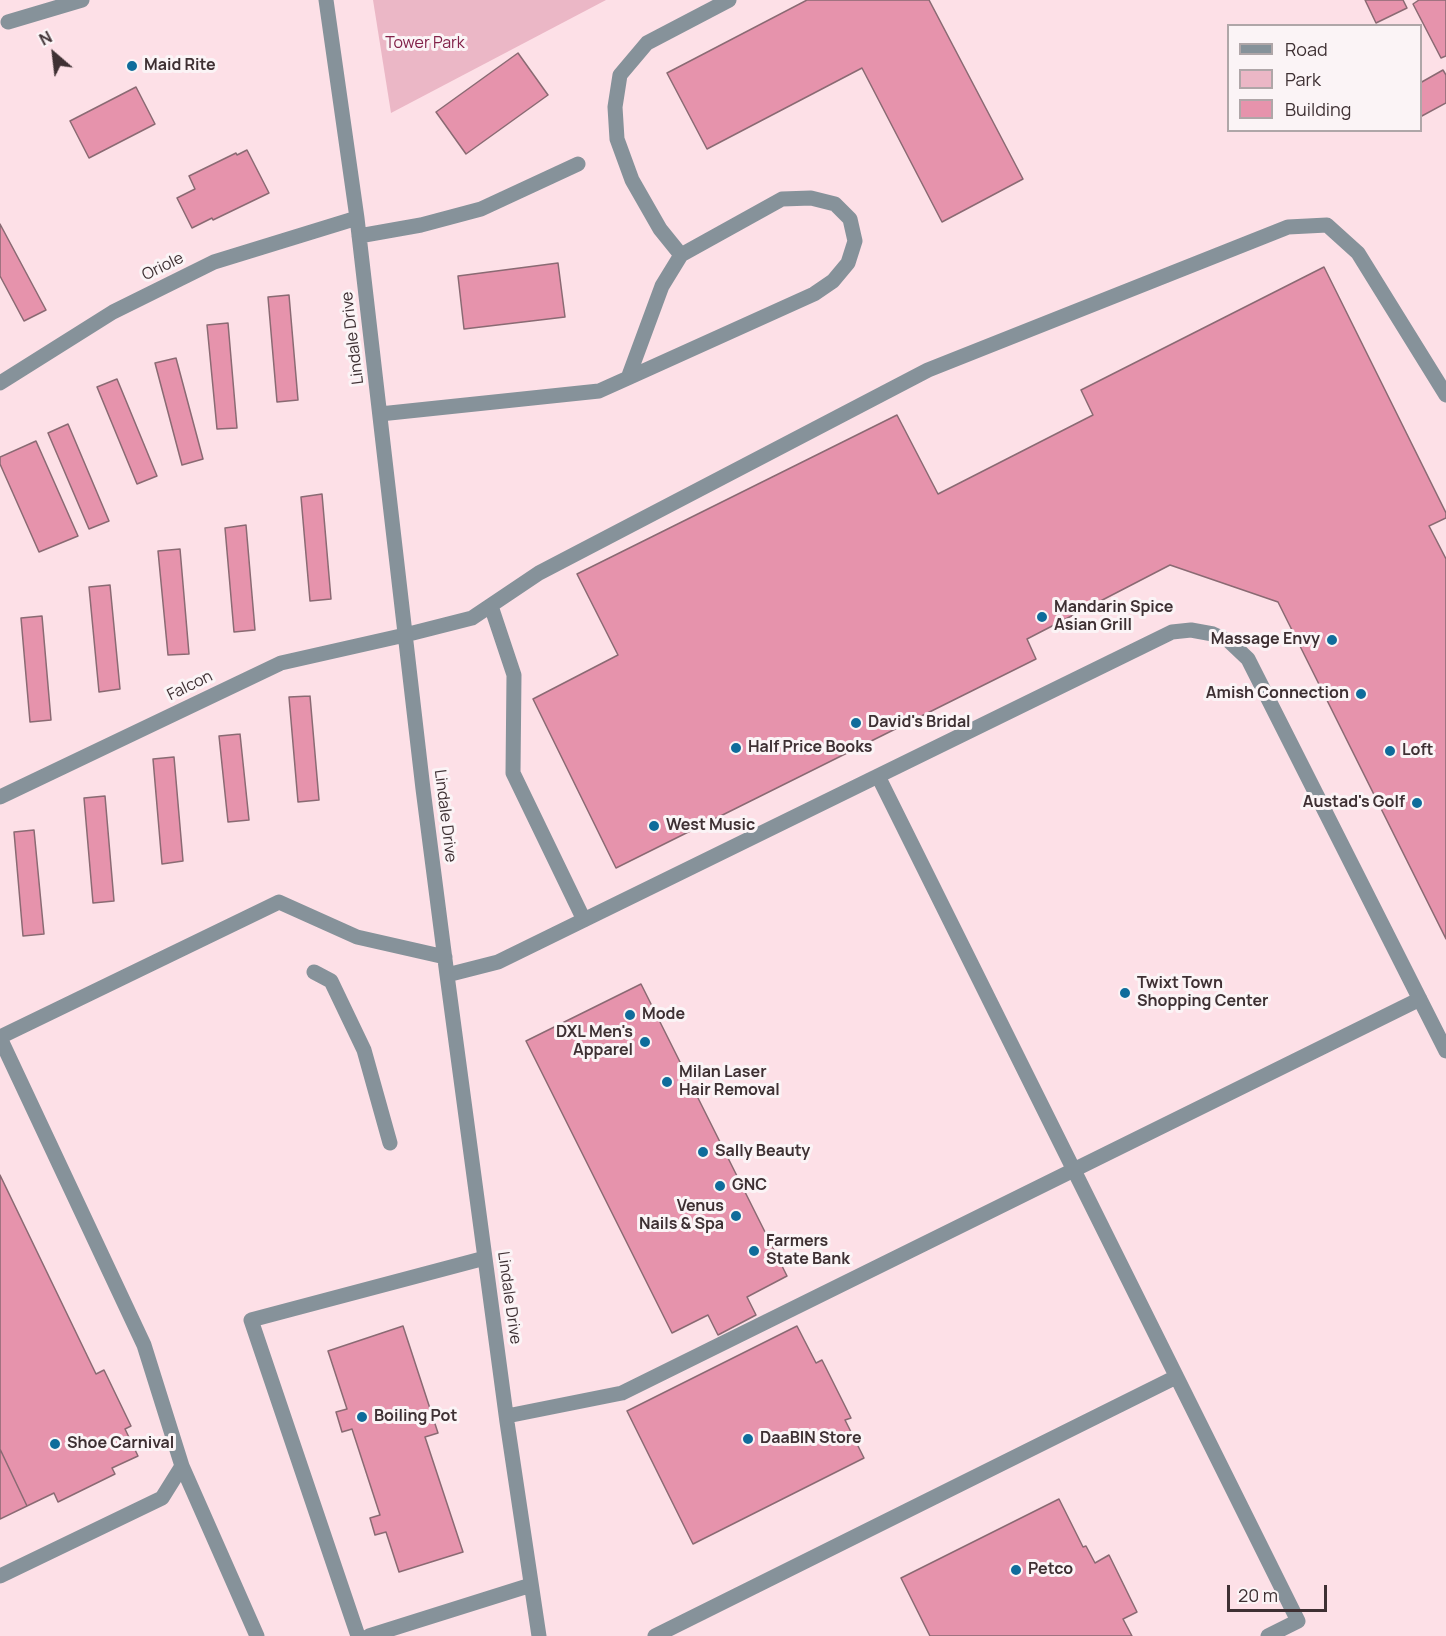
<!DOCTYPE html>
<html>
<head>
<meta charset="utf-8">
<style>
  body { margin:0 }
  #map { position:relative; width:1446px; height:1636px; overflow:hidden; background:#fde0e7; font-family:Manrope,sans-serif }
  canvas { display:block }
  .legend { position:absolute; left:1227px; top:24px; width:195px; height:108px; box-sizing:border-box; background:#fbf4f6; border:2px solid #afa6a8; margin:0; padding:8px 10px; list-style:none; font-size:18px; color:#3e3033 }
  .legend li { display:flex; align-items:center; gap:12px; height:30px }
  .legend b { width:30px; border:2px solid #afa6a8 }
  .north { position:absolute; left:24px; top:24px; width:60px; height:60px; -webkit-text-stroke:4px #fbf4f6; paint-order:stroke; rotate:332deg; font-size:16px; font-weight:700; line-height:24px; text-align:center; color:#3e3033 }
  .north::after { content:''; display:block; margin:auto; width:21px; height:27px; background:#3e3033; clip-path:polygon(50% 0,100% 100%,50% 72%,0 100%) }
  .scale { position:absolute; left:1227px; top:1585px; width:100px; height:27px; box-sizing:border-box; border:3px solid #3e3033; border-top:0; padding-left:8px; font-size:18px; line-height:21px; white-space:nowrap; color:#3e3033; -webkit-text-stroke:4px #fbf4f6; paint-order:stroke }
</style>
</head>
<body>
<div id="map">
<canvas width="1446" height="1636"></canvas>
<ul class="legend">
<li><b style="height:8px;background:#86929a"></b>Road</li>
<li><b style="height:16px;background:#ebb7c6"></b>Park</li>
<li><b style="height:16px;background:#e693ac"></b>Building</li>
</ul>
<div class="north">N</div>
<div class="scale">20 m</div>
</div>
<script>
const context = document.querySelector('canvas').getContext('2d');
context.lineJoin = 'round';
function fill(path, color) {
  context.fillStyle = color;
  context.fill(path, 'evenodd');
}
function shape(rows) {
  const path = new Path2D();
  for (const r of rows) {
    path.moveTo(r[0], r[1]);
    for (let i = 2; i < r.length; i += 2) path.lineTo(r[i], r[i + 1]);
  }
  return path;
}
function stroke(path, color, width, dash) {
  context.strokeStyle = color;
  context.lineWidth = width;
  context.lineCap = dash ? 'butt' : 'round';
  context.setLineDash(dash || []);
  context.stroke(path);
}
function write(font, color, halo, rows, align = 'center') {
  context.font = font + ' Manrope,sans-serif';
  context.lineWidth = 6;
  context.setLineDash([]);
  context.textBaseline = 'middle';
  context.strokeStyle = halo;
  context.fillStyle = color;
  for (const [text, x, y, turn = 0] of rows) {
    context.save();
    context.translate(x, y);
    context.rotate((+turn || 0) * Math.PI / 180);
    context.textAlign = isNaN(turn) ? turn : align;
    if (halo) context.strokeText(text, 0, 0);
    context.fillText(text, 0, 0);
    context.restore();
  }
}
const green = shape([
  [373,0,606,0,391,113]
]);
const building = shape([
  [807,0,929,0,1023,179,942,222,862,68,707,149,667,73,807,0],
  [1365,0,1403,0,1407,8,1376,23,1365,0],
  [1419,0,1446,0,1446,56,1441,58,1413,4,1419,0],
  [518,53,548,95,466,154,436,112,518,53],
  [1443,70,1446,75,1446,103,1420,117,1420,83,1443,70],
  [136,87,155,124,89,158,70,121,136,87],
  [247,150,269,193,213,220,212,218,192,228,177,198,195,189,189,176,236,153,237,155,247,150],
  [0,224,46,310,24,321,0,276,0,224],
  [558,263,565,317,464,329,458,276,558,263],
  [1324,267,1446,513,1446,518,1429,526,1446,559,1446,939,1278,602,1170,565,1027,639,1036,659,616,868,533,699,618,655,577,574,897,415,938,494,1093,415,1081,390,1324,267],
  [289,295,298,400,277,402,268,297,289,295],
  [228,323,237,428,217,429,207,325,228,323],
  [176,358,203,459,182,465,155,363,176,358],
  [117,379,157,476,137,484,97,387,117,379],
  [68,424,109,521,89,529,48,433,68,424],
  [36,441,78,536,39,552,0,464,0,457,36,441],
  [322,494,331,599,310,601,301,497,322,494],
  [246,525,255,630,234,632,225,528,246,525],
  [180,549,189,654,168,655,158,551,180,549],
  [110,585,120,689,99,692,89,587,110,585],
  [42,616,51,720,30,722,21,618,42,616],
  [310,696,319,800,298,802,289,697,310,696],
  [240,734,249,820,228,822,219,736,240,734],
  [174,757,183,861,162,864,153,759,174,757],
  [105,796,114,901,93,903,84,798,105,796],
  [34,830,44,934,23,936,14,832,34,830],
  [641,984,787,1276,747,1297,756,1315,718,1335,708,1315,672,1333,526,1041,641,984],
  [0,1175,96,1374,104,1370,131,1426,125,1429,138,1456,112,1468,115,1474,58,1502,54,1493,27,1506,0,1449,0,1175],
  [403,1326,438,1433,425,1437,463,1552,399,1572,386,1532,375,1535,370,1518,380,1515,352,1429,342,1432,336,1412,347,1409,328,1351,403,1326],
  [797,1326,816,1363,822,1360,851,1418,845,1420,864,1458,693,1544,627,1411,797,1326],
  [0,1449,27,1506,0,1519,0,1449],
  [1059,1499,1083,1547,1086,1546,1095,1563,1109,1555,1137,1612,1123,1619,1132,1636,930,1636,901,1578,1059,1499]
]);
const minor = shape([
  [326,0,357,218,423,789,447,975,507,1422,539,1636],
  [8,22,82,0],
  [359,236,421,225,481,209,578,164],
  [681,255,660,229,632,180,617,139,615,107,620,75,647,43,729,0],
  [0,383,113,312,214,262,357,218],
  [380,414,599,391,628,378,814,294,833,281,848,263,855,241,850,219,835,204,811,198,782,199,681,255,662,286,628,378],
  [491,606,514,675,513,773,584,920],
  [878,776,1298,1621,1268,1636],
  [0,797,281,663,405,635,472,618,539,573,928,370,1288,227,1327,225,1358,253,1446,395],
  [314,972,331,981,364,1050,390,1143],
  [447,975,498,962,1172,632,1191,630,1213,634,1229,641,1248,659,1446,1051],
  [0,1037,279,902,357,937,445,957],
  [0,1038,144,1345,182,1466,162,1498,0,1576],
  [507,1416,622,1393,1420,999],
  [182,1466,257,1636],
  [358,1636,251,1320,485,1258],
  [369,1636,531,1585],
  [655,1636,1176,1377]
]);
const markers = [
  [132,66,6,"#0f6c9b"],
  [1042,617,6,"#0f6c9b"],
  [1332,640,6,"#0f6c9b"],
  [1361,694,6,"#0f6c9b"],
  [856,723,6,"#0f6c9b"],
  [736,748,6,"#0f6c9b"],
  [1390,751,6,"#0f6c9b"],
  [1417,803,6,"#0f6c9b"],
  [654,826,6,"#0f6c9b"],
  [1125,993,6,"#0f6c9b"],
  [630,1015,6,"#0f6c9b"],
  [645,1042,6,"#0f6c9b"],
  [667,1082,6,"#0f6c9b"],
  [703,1152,6,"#0f6c9b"],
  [720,1186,6,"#0f6c9b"],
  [736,1216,6,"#0f6c9b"],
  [754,1251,6,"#0f6c9b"],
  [362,1417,6,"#0f6c9b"],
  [748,1439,6,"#0f6c9b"],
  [55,1444,6,"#0f6c9b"],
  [1016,1570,6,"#0f6c9b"]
];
const parkNames = [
  ["Tower Park",425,44]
];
const poiNames = [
  ["Maid Rite",144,66],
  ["Mandarin Spice",1054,608],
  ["Asian Grill",1054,626],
  ["Massage Envy",1320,640,"right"],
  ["Amish Connection",1349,694,"right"],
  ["David's Bridal",868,723],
  ["Half Price Books",748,748],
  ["Loft",1402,751],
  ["Austad's Golf",1405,803,"right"],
  ["West Music",666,826],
  ["Twixt Town",1137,984],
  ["Shopping Center",1137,1002],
  ["Mode",642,1015],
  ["DXL Men's",633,1033,"right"],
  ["Apparel",633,1051,"right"],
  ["Milan Laser",679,1073],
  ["Hair Removal",679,1091],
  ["Sally Beauty",715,1152],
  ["GNC",732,1186],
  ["Venus",724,1207,"right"],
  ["Nails & Spa",724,1225,"right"],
  ["Farmers",766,1242],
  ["State Bank",766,1260],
  ["Boiling Pot",374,1417],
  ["DaaBIN Store",760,1439],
  ["Shoe Carnival",67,1444],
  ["Petco",1028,1570]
];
const streetNames = [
  ["Oriole",163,267,-26],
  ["Lindale Drive",353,338,-97],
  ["Falcon",190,686,-26],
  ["Lindale Drive",445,816,83],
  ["Lindale Drive",509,1298,82]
];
fill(green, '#ebb7c6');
fill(building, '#e693ac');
stroke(building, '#8a6a73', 1.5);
stroke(minor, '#86929a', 15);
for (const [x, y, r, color] of markers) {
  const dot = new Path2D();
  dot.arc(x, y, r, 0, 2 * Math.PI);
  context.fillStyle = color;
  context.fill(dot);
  stroke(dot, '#fbf4f6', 2);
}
write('16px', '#822249', '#fbf4f6', parkNames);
write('bold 16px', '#3e3033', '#fbf4f6', poiNames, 'left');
write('16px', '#3e3033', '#fbf4f6', streetNames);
</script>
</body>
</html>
